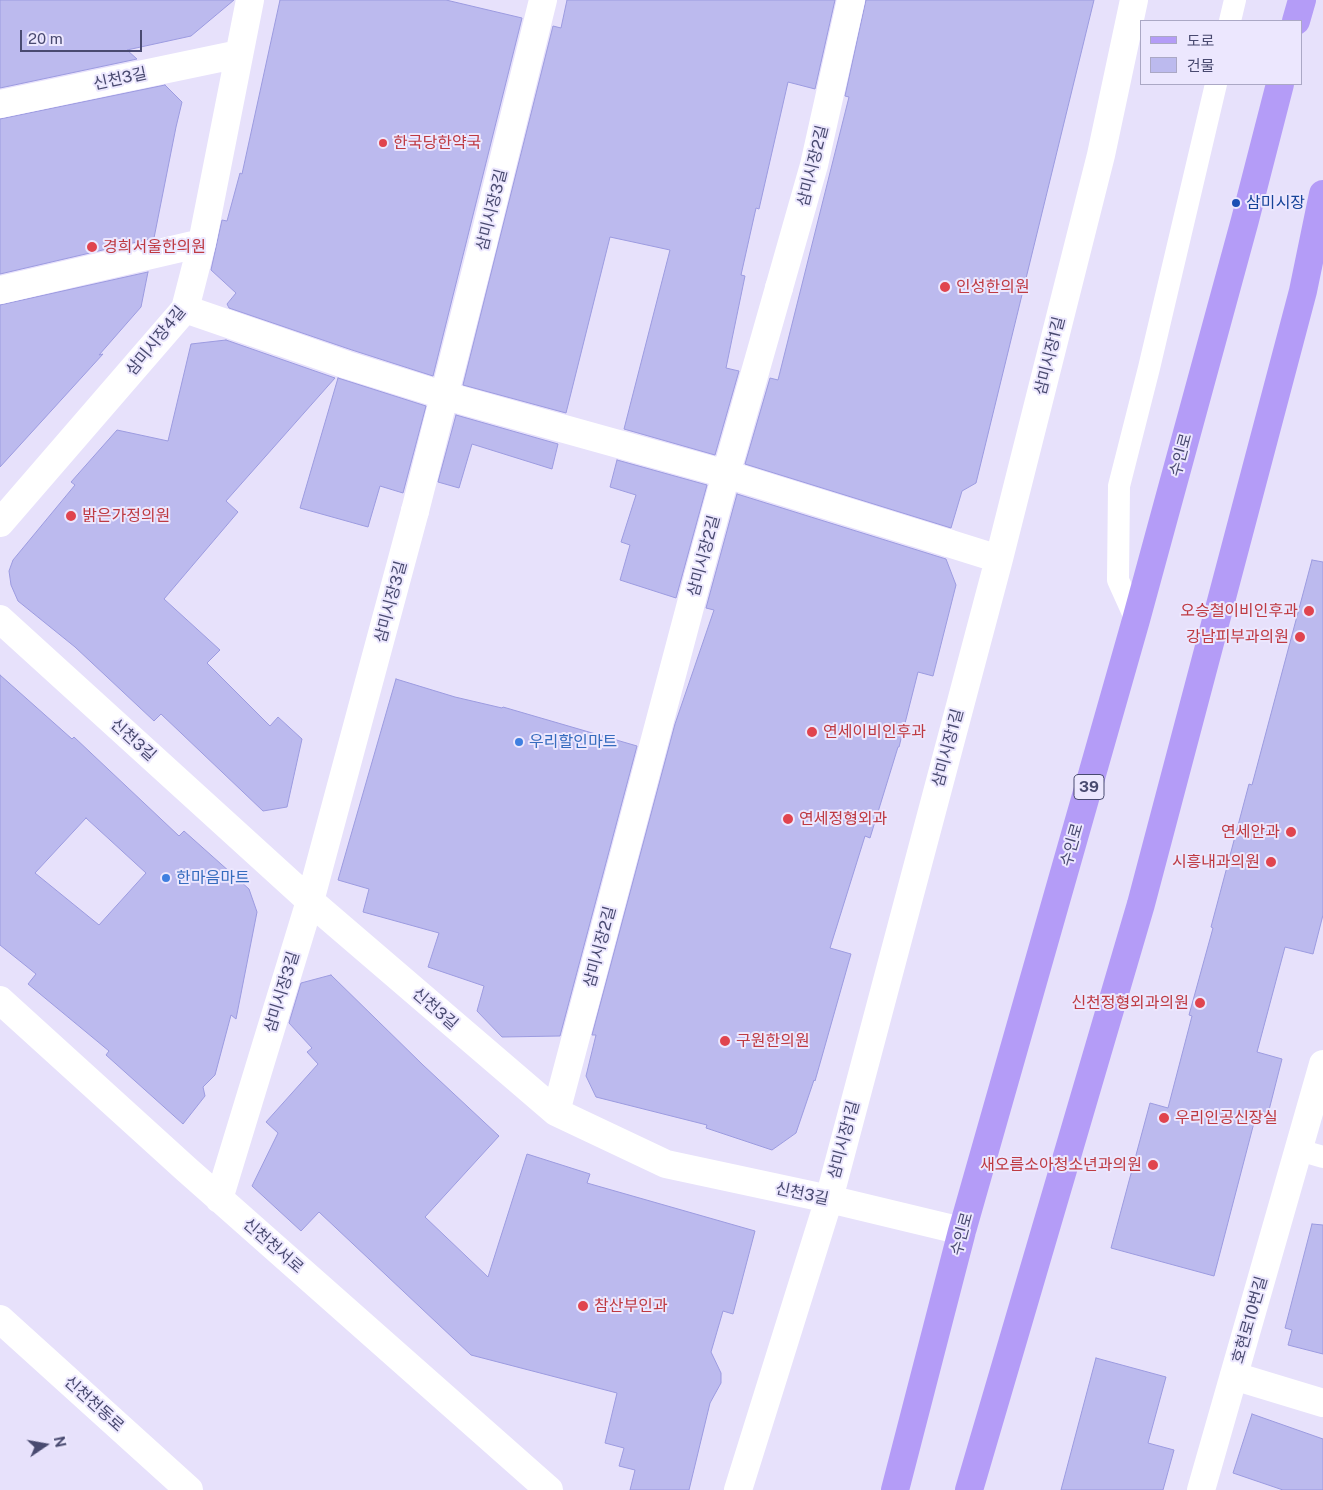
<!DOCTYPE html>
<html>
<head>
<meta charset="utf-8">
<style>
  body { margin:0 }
  #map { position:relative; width:1323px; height:1490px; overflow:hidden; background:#e7e1fb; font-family:"Public Sans","Noto Sans KR",sans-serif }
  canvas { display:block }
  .legend { position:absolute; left:1140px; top:20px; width:162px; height:65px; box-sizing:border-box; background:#ece7fe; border:1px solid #aba8c5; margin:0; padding:6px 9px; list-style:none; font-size:15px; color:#494a70 }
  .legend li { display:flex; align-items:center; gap:10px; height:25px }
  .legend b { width:25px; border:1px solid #aba8c5 }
  .north { position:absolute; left:20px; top:1420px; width:50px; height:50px; -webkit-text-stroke:4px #ece7fe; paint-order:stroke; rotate:78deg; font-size:14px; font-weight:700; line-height:20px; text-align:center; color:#494a70 }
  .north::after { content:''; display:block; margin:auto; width:18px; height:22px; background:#494a70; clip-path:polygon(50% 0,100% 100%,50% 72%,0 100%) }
  .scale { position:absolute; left:20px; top:30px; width:122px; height:22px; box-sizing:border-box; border:2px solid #494a70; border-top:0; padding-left:6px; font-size:15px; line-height:18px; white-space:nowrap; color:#494a70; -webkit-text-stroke:4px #ece7fe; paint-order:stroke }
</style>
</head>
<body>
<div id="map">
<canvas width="1323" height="1490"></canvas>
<ul class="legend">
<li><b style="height:6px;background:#b49cf7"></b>도로</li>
<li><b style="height:14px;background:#bcbaee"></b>건물</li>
</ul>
<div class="north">N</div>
<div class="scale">20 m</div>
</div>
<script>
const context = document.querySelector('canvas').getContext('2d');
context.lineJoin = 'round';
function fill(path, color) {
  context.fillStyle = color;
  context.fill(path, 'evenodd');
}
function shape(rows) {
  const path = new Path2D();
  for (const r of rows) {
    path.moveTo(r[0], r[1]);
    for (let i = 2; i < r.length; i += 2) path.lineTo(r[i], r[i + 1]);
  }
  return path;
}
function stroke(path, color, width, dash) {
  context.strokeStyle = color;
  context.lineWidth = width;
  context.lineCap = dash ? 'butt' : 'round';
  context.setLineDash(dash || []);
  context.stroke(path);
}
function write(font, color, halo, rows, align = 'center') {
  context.font = font + ' "Public Sans","Noto Sans KR",sans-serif';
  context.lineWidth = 4;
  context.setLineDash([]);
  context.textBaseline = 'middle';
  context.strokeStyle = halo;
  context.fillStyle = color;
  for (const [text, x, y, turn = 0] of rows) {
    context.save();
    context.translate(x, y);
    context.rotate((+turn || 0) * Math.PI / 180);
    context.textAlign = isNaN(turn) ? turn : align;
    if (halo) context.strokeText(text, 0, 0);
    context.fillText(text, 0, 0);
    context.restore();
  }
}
const building = shape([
  [0,0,234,0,191,36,127,50,137,59,0,88,0,0],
  [280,0,446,0,522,18,433,376,352,350,229,308,227,304,236,293,211,270,222,220,227,221,240,173,242,174,280,0],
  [567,0,835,0,815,89,788,82,759,209,756,208,741,275,745,276,726,368,739,371,715,455,624,429,670,250,610,237,566,413,463,385,553,26,561,28,567,0],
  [866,0,1094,0,976,483,962,491,951,528,745,464,770,378,778,380,849,97,845,96,866,0],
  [165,85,182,102,176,127,154,238,0,274,0,119,165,85],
  [148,272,141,307,99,355,103,354,0,467,0,305,148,272],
  [226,340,335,378,226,501,238,512,164,599,220,650,207,663,270,726,278,717,302,739,287,807,263,811,161,714,154,721,75,647,18,601,11,585,9,571,13,560,75,485,71,482,117,430,168,441,191,344,226,340],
  [338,378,426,406,403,493,380,486,368,527,300,508,338,378],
  [456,415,558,444,552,469,472,444,459,488,438,482,456,415],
  [617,460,707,485,676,598,620,580,630,545,621,542,636,495,610,487,617,460],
  [737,494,946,559,956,585,933,676,918,672,899,747,898,747,870,838,865,836,830,948,851,954,815,1081,814,1080,796,1133,772,1150,706,1128,707,1125,596,1097,586,1076,596,1035,592,1035,675,724,714,610,706,608,737,494],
  [1312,560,1323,562,1323,915,1313,954,1285,947,1257,1052,1282,1059,1267,1118,1256,1115,1214,1276,1111,1248,1150,1103,1168,1108,1192,1016,1189,1015,1213,928,1211,927,1249,784,1252,785,1312,560],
  [0,675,72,739,74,737,179,836,184,831,249,889,257,912,236,1019,231,1015,215,1075,203,1087,205,1096,183,1124,106,1055,109,1051,28,984,36,974,0,945,0,675],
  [86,818,146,873,99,925,35,873,86,818],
  [396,679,455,697,502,708,503,707,637,746,560,1036,502,1037,477,1011,484,986,428,967,439,933,363,912,369,889,338,880,396,679],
  [331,975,423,1065,499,1136,425,1217,488,1277,527,1154,590,1174,587,1183,755,1231,733,1314,723,1311,711,1352,721,1373,721,1383,710,1403,689,1490,630,1490,635,1470,619,1466,624,1448,605,1443,617,1393,471,1355,319,1212,301,1231,252,1186,278,1133,266,1122,318,1064,307,1052,312,1048,289,1023,301,983,331,975],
  [1312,1224,1323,1225,1323,1354,1288,1345,1292,1330,1285,1328,1312,1224],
  [1096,1358,1166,1377,1148,1443,1174,1450,1163,1490,1061,1490,1096,1358],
  [1252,1414,1323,1439,1323,1490,1283,1490,1233,1473,1252,1414]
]);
const service = shape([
  [1230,21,1235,0],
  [1136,620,1118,580,1119,486,1149,368,1216,84],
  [1299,1150,1323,1157]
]);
const pedestrian = shape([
  [278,341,347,365,446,396,726,474,948,543],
  [415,511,483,243],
  [698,577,726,474,779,288],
  [1234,1376,1323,1403]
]);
const minor = shape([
  [0,104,239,54],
  [483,243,543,0],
  [779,288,814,165,851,0],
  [0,290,202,243],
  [185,309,278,341],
  [0,523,185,309,202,243,250,0],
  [948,543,999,559],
  [0,619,310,901,556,1112,666,1164,829,1199,962,1231],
  [0,1000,186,1169,549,1490],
  [556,1112,698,577],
  [219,1199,310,901,415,511],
  [0,1319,189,1490],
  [738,1490,829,1199,999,559,1101,155,1134,0],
  [1201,1490,1323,1064]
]);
const primary = shape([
  [1296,21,1302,0],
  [895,1490,962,1231,1136,620,1245,220,1280,84],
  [969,1490,1141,904,1303,291,1323,194]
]);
const markers = [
  [383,143,5,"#e0444e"],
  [1236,203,5,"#1a4fb4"],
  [92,247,6,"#e0444e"],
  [945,287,6,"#e0444e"],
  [71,516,6,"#e0444e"],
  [1309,611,6,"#e0444e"],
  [1300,637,6,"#e0444e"],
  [812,732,6,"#e0444e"],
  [519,742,5,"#3f7fe0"],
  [788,819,6,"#e0444e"],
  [1291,832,6,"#e0444e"],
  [1271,862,6,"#e0444e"],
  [166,878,5,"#3f7fe0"],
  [1200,1003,6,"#e0444e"],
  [725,1041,6,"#e0444e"],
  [1164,1118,6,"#e0444e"],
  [1153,1165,6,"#e0444e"],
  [583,1306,6,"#e0444e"]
];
const shields = [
  [1089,787,30]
];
const shieldNames = [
  ["39",1089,787]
];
const streetNames = [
  ["신천3길",120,79,-12],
  ["삼미시장2길",813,166,-76],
  ["삼미시장3길",492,210,-76],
  ["삼미시장4길",156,341,-51],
  ["삼미시장1길",1050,356,-76],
  ["수인로",1181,455,-75],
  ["삼미시장2길",704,556,-75],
  ["삼미시장3길",391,602,-75],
  ["신천3길",133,740,42],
  ["삼미시장1길",948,748,-75],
  ["수인로",1072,845,-74],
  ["삼미시장2길",600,947,-75],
  ["삼미시장3길",282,992,-73],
  ["신천3길",435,1009,41],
  ["삼미시장1길",844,1140,-75],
  ["신천3길",802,1194,12],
  ["수인로",962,1234,-75],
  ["신천천서로",273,1246,41],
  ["호현로10번길",1250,1320,-74],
  ["신천천동로",94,1404,42]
];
const healthNames = [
  ["한국당한약국",393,143],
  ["경희서울한의원",103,247],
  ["인성한의원",956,287],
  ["밝은가정의원",82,516],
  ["오승철이비인후과",1298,611,"right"],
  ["강남피부과의원",1289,637,"right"],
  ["연세이비인후과",823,732],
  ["연세정형외과",799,819],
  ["연세안과",1280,832,"right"],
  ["시흥내과의원",1260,862,"right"],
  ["신천정형외과의원",1189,1003,"right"],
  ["구원한의원",736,1041],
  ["우리인공신장실",1175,1118],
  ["새오름소아청소년과의원",1142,1165,"right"],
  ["참산부인과",594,1306]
];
const transitNames = [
  ["삼미시장",1246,203]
];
const shopNames = [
  ["우리할인마트",529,742],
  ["한마음마트",176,878]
];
fill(building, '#bcbaee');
stroke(building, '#9c9be0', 1);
stroke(service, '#fff', 22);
stroke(pedestrian, '#fff', 28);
stroke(minor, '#fff', 28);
stroke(primary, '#b49cf7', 28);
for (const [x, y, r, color] of markers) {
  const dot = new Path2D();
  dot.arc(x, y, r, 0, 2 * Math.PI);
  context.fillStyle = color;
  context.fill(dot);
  stroke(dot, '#ece7fe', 2);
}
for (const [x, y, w] of shields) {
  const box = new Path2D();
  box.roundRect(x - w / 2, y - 12.5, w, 25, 4);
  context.fillStyle = '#ece7fe';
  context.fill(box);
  stroke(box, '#494a70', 1);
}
write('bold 15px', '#494a70', null, shieldNames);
write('16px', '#494a70', '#ece7fe', streetNames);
write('16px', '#be3a42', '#ece7fe', healthNames, 'left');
write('16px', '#164399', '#ece7fe', transitNames, 'left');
write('16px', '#366cbe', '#ece7fe', shopNames, 'left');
</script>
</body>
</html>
